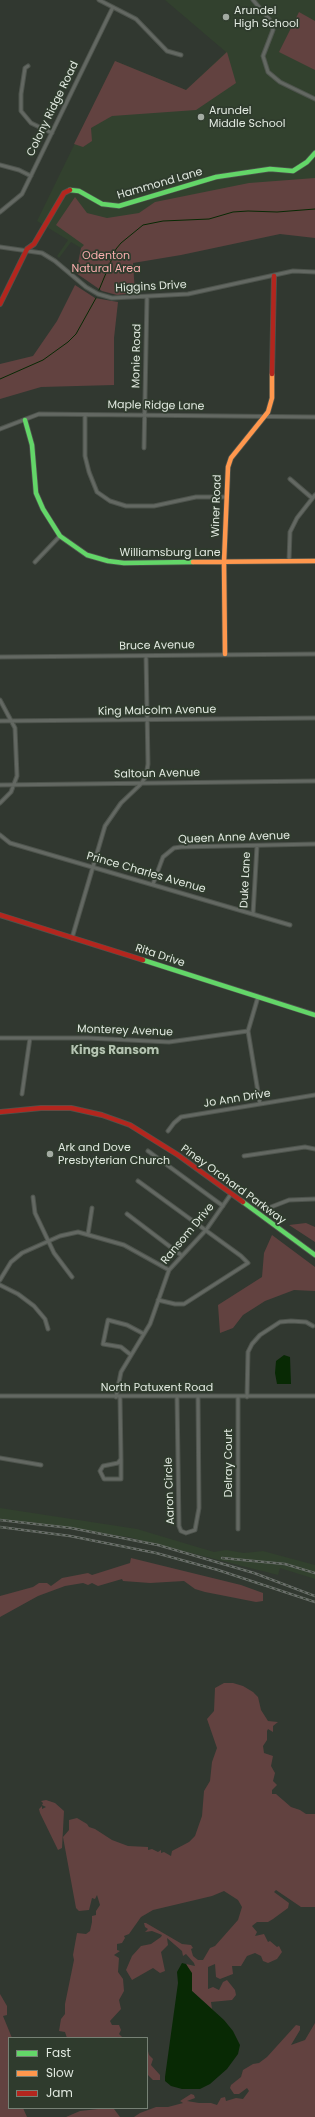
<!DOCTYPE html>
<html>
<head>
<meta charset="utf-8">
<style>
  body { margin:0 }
  #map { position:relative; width:315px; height:2117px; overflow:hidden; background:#313830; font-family:Poppins,sans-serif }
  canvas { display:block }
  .legend { position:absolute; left:8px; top:2037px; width:140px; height:72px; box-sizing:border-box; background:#2f3b2d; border:1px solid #768175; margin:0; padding:5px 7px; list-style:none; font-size:12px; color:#e1e9e0 }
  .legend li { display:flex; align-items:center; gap:8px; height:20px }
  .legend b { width:20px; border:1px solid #768175 }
</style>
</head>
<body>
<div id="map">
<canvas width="315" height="2117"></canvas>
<ul class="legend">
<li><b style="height:5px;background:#63d668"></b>Fast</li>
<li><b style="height:5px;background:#ff974d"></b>Slow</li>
<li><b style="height:5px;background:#b3261e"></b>Jam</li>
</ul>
</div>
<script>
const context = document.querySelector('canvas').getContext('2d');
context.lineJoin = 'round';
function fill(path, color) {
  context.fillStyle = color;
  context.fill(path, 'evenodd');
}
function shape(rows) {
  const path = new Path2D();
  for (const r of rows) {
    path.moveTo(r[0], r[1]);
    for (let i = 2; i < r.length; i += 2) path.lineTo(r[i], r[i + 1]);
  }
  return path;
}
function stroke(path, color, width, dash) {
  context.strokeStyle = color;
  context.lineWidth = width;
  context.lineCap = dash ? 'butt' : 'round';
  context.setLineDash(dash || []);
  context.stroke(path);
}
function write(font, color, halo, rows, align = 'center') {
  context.font = font + ' Poppins,sans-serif';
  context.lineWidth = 3.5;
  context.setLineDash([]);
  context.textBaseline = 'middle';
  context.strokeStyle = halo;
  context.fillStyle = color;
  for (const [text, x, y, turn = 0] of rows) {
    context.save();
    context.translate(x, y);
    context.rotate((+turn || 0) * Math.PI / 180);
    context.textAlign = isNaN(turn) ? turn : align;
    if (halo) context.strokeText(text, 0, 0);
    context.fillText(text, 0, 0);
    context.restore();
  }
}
const built = shape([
  [165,0,315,0,315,209,104,229,81,248,71,242,59,258,57,256,68,240,37,221,115,61,186,90,226,52],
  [0,1508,137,1529,214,1552,226,1550,244,1553,263,1551,315,1565,315,1579,280,1568,278,1575,128,1537,0,1519]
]);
const green = shape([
  [299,12,315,21,315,70,279,52],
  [227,52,236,83,196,110,112,116,91,128,92,141,83,147,74,144,115,61,186,90],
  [315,178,315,238,280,234,181,255,133,263,135,293,117,295,102,291,76,273,81,248,84,245,56,225,75,197,87,213,107,218,139,213,155,202,249,183],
  [75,285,95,298,118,302,114,338,114,385,41,387,0,399,0,364,33,356,57,321],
  [306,1223,315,1227,315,1242,289,1225],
  [272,1235,315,1267,315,1291,294,1290,265,1301,243,1315,233,1328,220,1333,218,1305,262,1277,264,1253],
  [131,1558,241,1585,263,1593,263,1601,256,1602,205,1592,195,1589,184,1581,150,1583,123,1581,122,1579,98,1586,92,1583,88,1585,83,1583,65,1586,38,1596,0,1617,0,1596,33,1587,39,1583,47,1583,51,1586,62,1578,88,1573,92,1575,130,1563],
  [224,1683,233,1683,243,1686,253,1692,258,1697,261,1710,268,1721,278,1722,273,1726,273,1732,268,1729,267,1731,267,1740,263,1746,264,1753,273,1756,271,1766,275,1773,273,1781,277,1785,272,1790,272,1794,276,1794,291,1807,300,1810,306,1814,315,1814,315,1907,301,1907,276,1890,274,1892,289,1903,288,1908,273,1919,268,1922,257,1922,252,1926,257,1932,255,1936,264,1934,268,1942,270,1941,277,1947,279,1946,282,1952,277,1959,268,1963,263,1961,261,1956,255,1953,247,1956,241,1966,232,1966,233,1974,220,1979,216,1977,215,1964,208,1967,208,1989,213,1987,219,1990,223,1982,227,1980,235,1990,236,1995,232,2000,211,2002,212,2009,192,1991,192,1977,186,1964,195,1966,194,1963,186,1954,183,1956,182,1951,167,1938,168,1945,161,1952,165,1971,160,1973,153,1968,132,1980,126,1970,132,1956,141,1946,151,1944,161,1937,162,1935,152,1931,145,1932,148,1929,145,1927,144,1923,146,1923,182,1944,191,1945,193,1948,191,1949,193,1956,198,1960,203,1960,210,1948,215,1946,238,1920,242,1907,238,1900,224,1891,212,1896,153,1910,141,1917,129,1934,124,1936,125,1938,122,1943,117,1944,117,1950,120,1951,114,1955,119,1958,118,1972,123,1979,124,1991,119,2000,121,2009,110,2021,112,2025,119,2025,121,2030,119,2034,123,2038,67,2038,65,2032,59,2031,61,2019,65,2014,65,2004,74,1960,73,1955,77,1933,86,1934,90,1931,92,1922,92,1916,96,1915,96,1911,100,1905,97,1895,95,1899,92,1898,89,1910,79,1911,76,1908,63,1837,69,1830,69,1820,77,1818,87,1824,89,1827,95,1829,112,1840,128,1846,148,1847,148,1850,152,1849,158,1852,161,1850,161,1853,164,1852,171,1856,172,1851,189,1842,195,1836,202,1816,204,1791,210,1781,212,1762,217,1748,207,1719,214,1711,215,1688],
  [46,1800,55,1803,64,1811,62,1848,58,1850,40,1813,39,1809,42,1806,42,1809,46,1807,42,1805,43,1803,41,1801],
  [0,1994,7,2006,7,2015,3,2016,12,2038,9,2038,9,2108,23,2108,27,2117,0,2117],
  [315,2023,315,2117,134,2117,140,2113,156,2107,168,2107,183,2103,180,2101,191,2094,194,2095,195,2098,187,2101,199,2103,211,2103,217,2105,221,2098,225,2097,226,2101,236,2098,243,2099,249,2091,247,2088,239,2094,234,2094,230,2088,231,2085,241,2077,243,2070,253,2064,259,2063,267,2057,296,2025,300,2026,300,2030,291,2045,305,2040],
  [147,2047,149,2055,153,2059,151,2065,160,2075,160,2080,153,2080,147,2074],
  [107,2108,114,2109,120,2117,66,2117,80,2111]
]);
const water = shape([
  [284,1355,290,1357,291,1384,277,1384,275,1373,276,1361],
  [182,1963,186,1964,192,1973,192,1991,224,2020,233,2031,240,2045,238,2054,227,2069,210,2084,200,2089,182,2089,171,2086,165,2081,165,2077,178,1983,177,1972]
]);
const stream = shape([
  [99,290,116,249,121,243,143,225,163,221,209,219,233,212,248,211,277,212,315,209],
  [0,379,43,360,68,342,76,334,96,298]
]);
const street = shape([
  [99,0,136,19,167,51,181,55],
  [253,0,270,20,273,30,263,56,268,72,280,82,315,99],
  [28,66,25,68,21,94,21,111,31,123,52,133],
  [0,165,19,170,31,176],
  [0,212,22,194,113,7],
  [0,247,42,253,55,261,86,287,98,294,112,298,188,294,293,271,315,272],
  [85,415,85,456,89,472,97,492,110,501,126,506,154,506,196,497,226,497],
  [0,429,39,414,315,417],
  [144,448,147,297],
  [290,479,312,498],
  [289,561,290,532,297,518,315,495],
  [35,562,60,536],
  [0,657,315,654],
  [0,700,15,728,17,776,11,792,0,803],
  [0,721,315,718],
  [0,785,315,781],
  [0,835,10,843,290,925],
  [153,884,163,857,174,848,181,847,315,844],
  [253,914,257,846],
  [72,938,105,826,121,803,141,784,146,776,148,764,146,656],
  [258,997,248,1031,260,1104],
  [0,1038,88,1038,169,1042,248,1031],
  [22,1094,30,1038],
  [168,1131,174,1123,181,1117,315,1095],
  [148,1151,223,1206],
  [244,1156,305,1147,315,1149],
  [138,1181,241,1256,248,1263,184,1304,175,1304,158,1300],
  [33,1197,35,1213,54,1253,72,1277],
  [271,1207,289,1200,315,1199],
  [127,1214,181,1255],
  [88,1234,92,1208],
  [0,1280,11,1262,22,1253,60,1236,78,1232,124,1245,169,1270],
  [0,1285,18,1294,34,1306,45,1319,48,1329],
  [131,1355,121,1347,103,1344,108,1320,127,1325,144,1334],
  [0,1396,315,1396],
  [116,1397,121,1372,150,1324,169,1270,206,1230,231,1194],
  [120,1397,121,1459,118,1463,103,1466,100,1471,104,1479,121,1479,121,1459],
  [177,1397,179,1526,181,1531,186,1533,195,1530,199,1508,198,1397],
  [247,1397,248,1352,252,1344,260,1335,280,1322,291,1321,306,1322,313,1326],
  [0,1458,41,1465],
  [238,1529,238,1397]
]);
const fast = shape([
  [70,190,79,191,102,204,119,206,216,177,270,169,293,171,307,162,315,153],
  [25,420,32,445,36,493,43,509,60,536,87,555,108,561,124,563,193,562],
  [143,960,315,1015],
  [243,1202,315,1255]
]);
const slow = shape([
  [193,562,315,561],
  [225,654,224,562,228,467,231,458,268,412,272,398,272,374]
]);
const jam = shape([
  [0,304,27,249,34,244,64,193,70,190],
  [272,374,274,276],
  [0,915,143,960],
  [0,1112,41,1108,71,1108,102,1115,130,1125,178,1155,243,1202]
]);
const rail = shape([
  [0,1520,71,1528,158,1545,254,1573,315,1596],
  [0,1527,70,1536,156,1553,218,1570,315,1602],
  [222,1558,285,1564,315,1573]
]);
const markers = [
  [226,17,4,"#a3aba2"],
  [201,117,4,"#a3aba2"],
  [50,1154,4,"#a3aba2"]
];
const poiNames = [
  ["Arundel",234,11],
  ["High School",234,24],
  ["Arundel",209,111],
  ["Middle School",209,124],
  ["Ark and Dove",58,1148],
  ["Presbyterian Church",58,1161]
];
const streetNames = [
  ["Colony Ridge Road",53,109,-64],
  ["Hammond Lane",160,184,-16],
  ["Higgins Drive",151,287,-3],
  ["Monie Road",137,356,-89],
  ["Maple Ridge Lane",156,406,1],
  ["Winer Road",217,506,-88],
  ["Williamsburg Lane",170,553],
  ["Bruce Avenue",157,646,-1],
  ["King Malcolm Avenue",157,711,-1],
  ["Saltoun Avenue",157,774,-1],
  ["Queen Anne Avenue",234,838,-2],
  ["Prince Charles Avenue",146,873,16],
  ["Duke Lane",246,880,-87],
  ["Rita Drive",160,956,18],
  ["Monterey Avenue",125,1031,2],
  ["Jo Ann Drive",237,1099,-9],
  ["Piney Orchard Parkway",233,1185,36],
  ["Ransom Drive",188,1234,-50],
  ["North Patuxent Road",157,1388],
  ["Delray Court",229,1463,-90],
  ["Aaron Circle",170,1491,-92]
];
const parkNames = [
  ["Odenton",106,256],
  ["Natural Area",106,269]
];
const neighbourhoodNames = [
  ["Kings Ransom",115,1051]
];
fill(built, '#32412e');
fill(green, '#624240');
fill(water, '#082904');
stroke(stream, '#082904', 1);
stroke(street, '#4e544d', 5);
stroke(fast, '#4e544d', 6);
stroke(slow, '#4e544d', 6);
stroke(jam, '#4e544d', 6);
stroke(street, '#636862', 3);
stroke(fast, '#63d668', 4.5);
stroke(slow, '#ff974d', 4.5);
stroke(jam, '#b3261e', 4.5);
stroke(rail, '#6a6f6a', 2.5);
stroke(rail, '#2f3b2d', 1, [3]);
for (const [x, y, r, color] of markers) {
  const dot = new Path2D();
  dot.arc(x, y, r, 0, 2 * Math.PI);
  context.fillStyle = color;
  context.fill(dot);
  stroke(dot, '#2f3b2d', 1.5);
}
write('11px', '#e1e9e0', '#2f3b2d', poiNames, 'left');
write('11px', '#e1e9e0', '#2f3b2d', streetNames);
write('11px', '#f8adad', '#2f3b2d', parkNames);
write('bold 12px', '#b5c4b2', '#2f3b2d', neighbourhoodNames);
</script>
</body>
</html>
